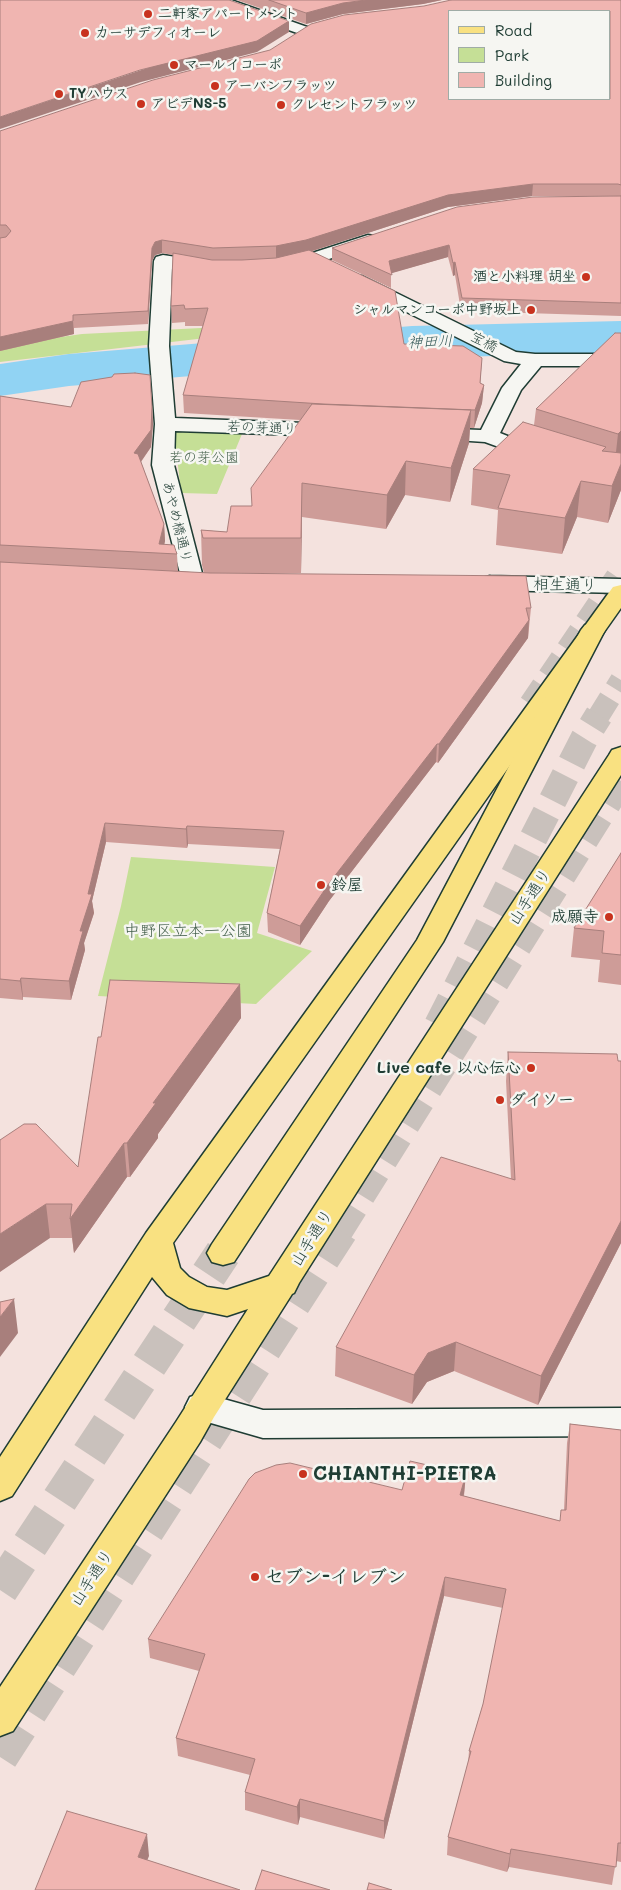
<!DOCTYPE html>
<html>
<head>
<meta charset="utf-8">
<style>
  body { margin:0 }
  #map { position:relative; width:621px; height:1890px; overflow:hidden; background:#f4e2de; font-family:Mali,sans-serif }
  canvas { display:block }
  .legend { position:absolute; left:448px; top:10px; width:162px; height:90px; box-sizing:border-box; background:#f6f6f2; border:1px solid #a0aca6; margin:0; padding:6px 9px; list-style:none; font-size:15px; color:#1f3d34 }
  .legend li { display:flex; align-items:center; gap:10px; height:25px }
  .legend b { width:25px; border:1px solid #a0aca6 }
</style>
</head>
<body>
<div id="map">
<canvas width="621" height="1890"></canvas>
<ul class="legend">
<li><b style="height:6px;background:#f9e181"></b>Road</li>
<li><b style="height:14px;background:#c5df96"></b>Park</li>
<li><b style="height:14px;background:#f0b5b1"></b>Building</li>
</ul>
</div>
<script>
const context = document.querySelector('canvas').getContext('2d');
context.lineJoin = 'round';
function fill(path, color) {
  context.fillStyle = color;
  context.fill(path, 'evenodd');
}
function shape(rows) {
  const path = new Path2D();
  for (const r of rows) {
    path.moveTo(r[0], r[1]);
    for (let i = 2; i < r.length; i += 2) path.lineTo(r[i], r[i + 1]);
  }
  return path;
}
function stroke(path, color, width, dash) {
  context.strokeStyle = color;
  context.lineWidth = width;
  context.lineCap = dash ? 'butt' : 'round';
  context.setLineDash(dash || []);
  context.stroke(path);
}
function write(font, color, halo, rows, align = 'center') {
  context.font = font + ' Mali,"Klee One",sans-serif';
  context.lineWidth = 5;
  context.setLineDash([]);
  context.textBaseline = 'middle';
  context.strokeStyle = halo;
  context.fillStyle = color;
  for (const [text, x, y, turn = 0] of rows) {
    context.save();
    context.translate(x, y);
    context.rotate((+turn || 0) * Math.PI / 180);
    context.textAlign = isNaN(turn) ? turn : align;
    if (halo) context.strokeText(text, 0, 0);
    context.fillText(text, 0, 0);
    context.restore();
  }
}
const green = shape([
  [221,327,223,336,0,362,0,347,19,343,82,334],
  [174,429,242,434,217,494,181,493],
  [131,857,275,867,257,933,312,951,256,1004,98,996,121,906]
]);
const river = shape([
  [621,321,621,353,412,358,69,386,0,396,0,364,69,354,412,326,621,321]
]);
const motorwayTunnelFar2 = shape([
  [530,704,621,570],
  [598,717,621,680]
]);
const motorwayTunnelFar1 = shape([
  [438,1025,584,739,599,715],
  [339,1231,621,781]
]);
const motorwayTunnel = shape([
  [0,1590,223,1253],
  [0,1757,340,1230]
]);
const minor = shape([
  [210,0,231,0,310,28,313,31,310,34,300,34,212,3,210,0],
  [368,235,374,236,377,240,374,244,317,263,285,271,278,269,276,265,278,261,306,255,368,235],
  [163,255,210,262,217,264,219,268,217,272,210,274,172,268,169,346,175,418,331,424,338,426,341,430,338,434,331,436,175,431,174,465,204,581,201,586,193,588,185,586,182,581,152,465,155,424,149,346,154,261,156,257,163,255],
  [362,276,516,352,535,354,621,354,621,366,541,366,521,390,500,433,543,450,546,454,543,458,536,460,529,458,485,442,425,438,422,434,425,430,432,428,481,430,502,388,521,364,504,361,355,286,353,282,355,278,362,276],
  [490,576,621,579,621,593,490,590,482,588,479,583,482,578,490,576],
  [202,1393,263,1410,621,1408,621,1436,263,1438,190,1417,185,1407,190,1397,202,1393]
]);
const primary = shape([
  [621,585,621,608,173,1243,180,1268,189,1277,207,1287,227,1290,269,1276,609,755,612,750,621,747,621,775,299,1283,294,1293,292,1294,214,1417,200,1442,13,1731,0,1736,0,1687,176,1422,248,1309,227,1316,189,1308,167,1295,152,1277,12,1496,0,1501,0,1457,146,1233,613,587,621,585]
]);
const motorway = shape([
  [593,623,601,625,605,630,443,942,234,1262,223,1265,212,1262,207,1253,212,1244,417,940,581,630,585,625,593,623]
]);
const wall = shape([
  [237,0,442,0,423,4,343,14,306,24],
  [621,0,621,316,461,311,455,275,453,276,448,257,391,273,391,288,332,260,332,248,617,196,532,196,448,207,312,251,404,344,484,385,482,403,474,428,470,428,469,443,450,502,405,495,386,529,302,517,301,573,208,573,531,608,528,638,438,763,436,762,329,901,300,945,268,932,267,913,280,849,188,844,187,848,106,842,92,901,94,913,84,943,85,950,71,1000,23,997,23,1000,0,998,0,396,71,407,152,407,153,424,151,447,141,462,164,524,165,541,164,545,177,554,178,571,204,573,202,565,201,530,227,532,252,506,300,420,184,413,183,395,203,326,185,326,185,322,172,323,171,306,173,255,162,253,155,255,152,261,148,324,74,328,74,334,0,351,0,131],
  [615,333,621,490,608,523,577,517,562,554,496,545,498,510,471,505,473,469,534,425,536,409],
  [621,853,621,985,598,982,600,960,571,957,574,928],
  [240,984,241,1018,158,1134,158,1138,130,1177,127,1177,74,1253,72,1238,50,1238,0,1140,78,1167,101,1037],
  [508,1052,621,1061,621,1243,538,1405,454,1371,427,1382,412,1404,335,1376,336,1347,511,1179,506,1081],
  [570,1424,621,1430,621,1862,616,1861,612,1885,509,1867,507,1872,447,1855,448,1837,468,1764,469,1751,483,1704,503,1608,444,1596,384,1839,300,1817,298,1825,245,1810,245,1792,250,1775,178,1756,176,1738,199,1671,150,1658,148,1639,402,1490,466,1474,464,1496,560,1521,564,1510,567,1443]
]);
const shadedWall = shape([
  [366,0,442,0,423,4,343,14,306,24,306,13,343,3],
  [289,21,289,32,257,52,141,82,0,129,0,117],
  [533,184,532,196,448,207,306,253,276,259,276,246,448,195],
  [162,240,162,253,155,255,152,261,148,324,148,311,152,248,155,242],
  [449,245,448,257,389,274,389,261],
  [455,262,455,275,453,276,453,263],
  [73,321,74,334,0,351,0,337],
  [482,358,479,400,484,385,482,403,474,428,475,410],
  [152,407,153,424,151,447,135,470,134,453],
  [471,410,469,443,450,502,451,468],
  [621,431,621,463,614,470,618,434],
  [406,461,405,495,386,529,387,495],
  [621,464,621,490,608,523,612,486],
  [581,481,577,517,562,554,565,518],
  [302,483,302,517,301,573,301,538],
  [164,524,165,541,162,554,159,544],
  [529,620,528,638,438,763,439,744],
  [437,744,436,762,329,901,300,945,300,926,330,882],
  [105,823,106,842,92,901,94,913,84,943,85,950,71,1000,69,981,88,894],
  [187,826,188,844,187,848,186,829],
  [21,978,23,997,23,1000,20,981],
  [240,984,241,1018,158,1134,158,1138,130,1177,127,1143,153,1103],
  [124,1143,127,1177,74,1253,70,1219],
  [46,1204,50,1238,0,1272,0,1234],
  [621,1221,621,1243,538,1405,541,1376],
  [14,1299,18,1333,0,1357,0,1317],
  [456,1342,454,1371,427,1382,412,1404,414,1375,428,1353],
  [466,1474,464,1493,459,1515,460,1495],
  [445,1577,444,1596,384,1839,384,1821],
  [300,1799,300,1817,298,1825,297,1807],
  [147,1834,149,1856,140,1878,138,1857],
  [511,1849,509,1867,507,1872,510,1854]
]);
const building = shape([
  [0,0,229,0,289,21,257,41,140,70,0,117,0,0],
  [269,0,366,0,343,3,306,13,269,0],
  [451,0,621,0,621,185,618,184,533,184,448,195,306,240,276,246,213,248,162,240,155,242,152,248,148,311,73,315,73,321,0,337,0,238,6,237,11,231,6,225,0,225,0,131,153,80,270,50,311,24,344,15,424,6,451,0],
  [450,11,610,11,610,99,450,99,450,11],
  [621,196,621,303,462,298,455,262,453,263,449,245,389,261,392,275,332,248,457,207,533,197,621,196],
  [309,250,395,291,404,344,463,346,482,358,480,383,484,385,475,410,323,404,183,395,208,308,185,309,184,305,171,306,173,253,212,260,242,260,276,258,309,250],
  [615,333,621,333,621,431,618,434,536,409,615,333],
  [135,373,150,375,152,407,151,430,134,453,138,454,164,524,159,544,174,545,177,554,0,545,0,396,71,407,81,382,112,377,114,374,135,373],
  [312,404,471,410,451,468,406,461,387,495,302,483,301,538,203,538,201,530,227,532,231,506,252,506,251,488,312,404],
  [523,422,606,447,602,451,621,453,621,464,612,486,581,481,565,518,498,508,510,475,473,469,523,422],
  [0,562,210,573,526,576,531,608,526,608,529,620,439,744,437,744,330,882,300,926,267,913,284,831,187,826,186,829,105,823,88,894,92,894,80,931,83,931,69,981,21,978,20,981,0,979,0,562],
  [621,853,621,955,602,953,604,931,574,928,621,853],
  [110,980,240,984,153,1103,156,1103,127,1143,124,1143,70,1219,72,1204,46,1204,0,1234,0,1140,24,1124,36,1124,78,1167,98,1037,101,1037,110,980],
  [508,1052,617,1054,618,1061,621,1061,621,1221,541,1376,456,1342,428,1353,414,1375,336,1347,441,1157,515,1180,508,1052],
  [14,1299,0,1317,0,1302,14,1299],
  [570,1424,621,1430,621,1843,618,1843,616,1867,511,1849,510,1854,448,1837,471,1751,469,1751,483,1704,506,1589,445,1577,384,1821,300,1799,297,1807,245,1792,255,1759,176,1738,205,1654,148,1639,249,1479,255,1473,276,1465,290,1463,402,1490,410,1461,466,1474,460,1495,560,1521,561,1510,566,1510,570,1424],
  [67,1811,147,1834,138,1857,240,1890,35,1890,67,1811],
  [262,1870,330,1890,255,1890,262,1870],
  [369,1883,392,1890,367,1890,369,1883]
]);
const markers = [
  [148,14,5,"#c8321e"],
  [85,33,5,"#c8321e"],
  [174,65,5,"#c8321e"],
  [215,86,5,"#c8321e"],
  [59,94,5,"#c8321e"],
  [141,104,5,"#c8321e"],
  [281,105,5,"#c8321e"],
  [586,277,5,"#c8321e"],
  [531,310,5,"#c8321e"],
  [321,885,5,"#c8321e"],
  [609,917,5,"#c8321e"],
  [531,1068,5,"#c8321e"],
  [500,1100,5,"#c8321e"],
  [303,1474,5,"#c8321e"],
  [255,1577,5,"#c8321e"]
];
const farPoinames = [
  ["二軒家アパートメント",158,14],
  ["カーサデフィオーレ",95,33],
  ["マールイコーポ",184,65],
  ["アーバンフラッツ",225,86],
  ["TYハウス",69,94],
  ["アビデNS-5",151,104],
  ["クレセントフラッツ",291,105],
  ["酒と小料理 胡坐",576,277,"right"],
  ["シャルマンコーポ中野坂上",521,310,"right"]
];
const farStreetnames = [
  ["宝橋",484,342,28],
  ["若の芽通り",262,428,2],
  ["あやめ橋通り",177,522,76]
];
const farParknames = [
  ["若の芽公園",204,458]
];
const farWaternames = [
  ["神田川",430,342,-2]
];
const streetNames = [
  ["相生通り",565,585,1],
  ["山手通り",530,897,-57],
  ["山手通り",312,1238,-58],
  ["山手通り",92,1578,-57]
];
const poiNames = [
  ["鈴屋",331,885],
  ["成願寺",599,917,"right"],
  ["Live cafe 以心伝心",521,1068,"right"],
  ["ダイソー",510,1100]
];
const parkNames = [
  ["中野区立本一公園",188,931]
];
const nearPoinames = [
  ["CHIANTHI-PIETRA",313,1474],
  ["セブン-イレブン",265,1577]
];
fill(green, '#c5df96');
fill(river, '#91d3f3');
stroke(motorwayTunnelFar2, '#c9c1bc', 22, [22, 11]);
stroke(motorwayTunnelFar1, '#c9c1bc', 28, [28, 14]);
stroke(motorwayTunnel, '#c9c1bc', 36, [36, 18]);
stroke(minor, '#1f3d34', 3);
stroke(primary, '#1f3d34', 3);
stroke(motorway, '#1f3d34', 3);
fill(minor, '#f6f6f2');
fill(primary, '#f9e181');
fill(motorway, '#f9e181');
fill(wall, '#ce9c98');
fill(shadedWall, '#a87f7c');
fill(building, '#f0b5b1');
stroke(building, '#a87f7c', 1);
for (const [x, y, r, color] of markers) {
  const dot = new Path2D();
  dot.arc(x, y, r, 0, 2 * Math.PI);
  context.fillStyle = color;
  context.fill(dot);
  stroke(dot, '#f6f6f2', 2);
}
write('bold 14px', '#1f3d34', '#f6f6f2', farPoinames, 'left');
write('14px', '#1f3d34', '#f6f6f2', farStreetnames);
write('14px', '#405d48', '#f6f6f2', farParknames);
write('italic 15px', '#365b5a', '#f6f6f2', farWaternames);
write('16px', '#1f3d34', '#f6f6f2', streetNames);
write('bold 16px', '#1f3d34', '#f6f6f2', poiNames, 'left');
write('16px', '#405d48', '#f6f6f2', parkNames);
write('bold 19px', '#1f3d34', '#f6f6f2', nearPoinames, 'left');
</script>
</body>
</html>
